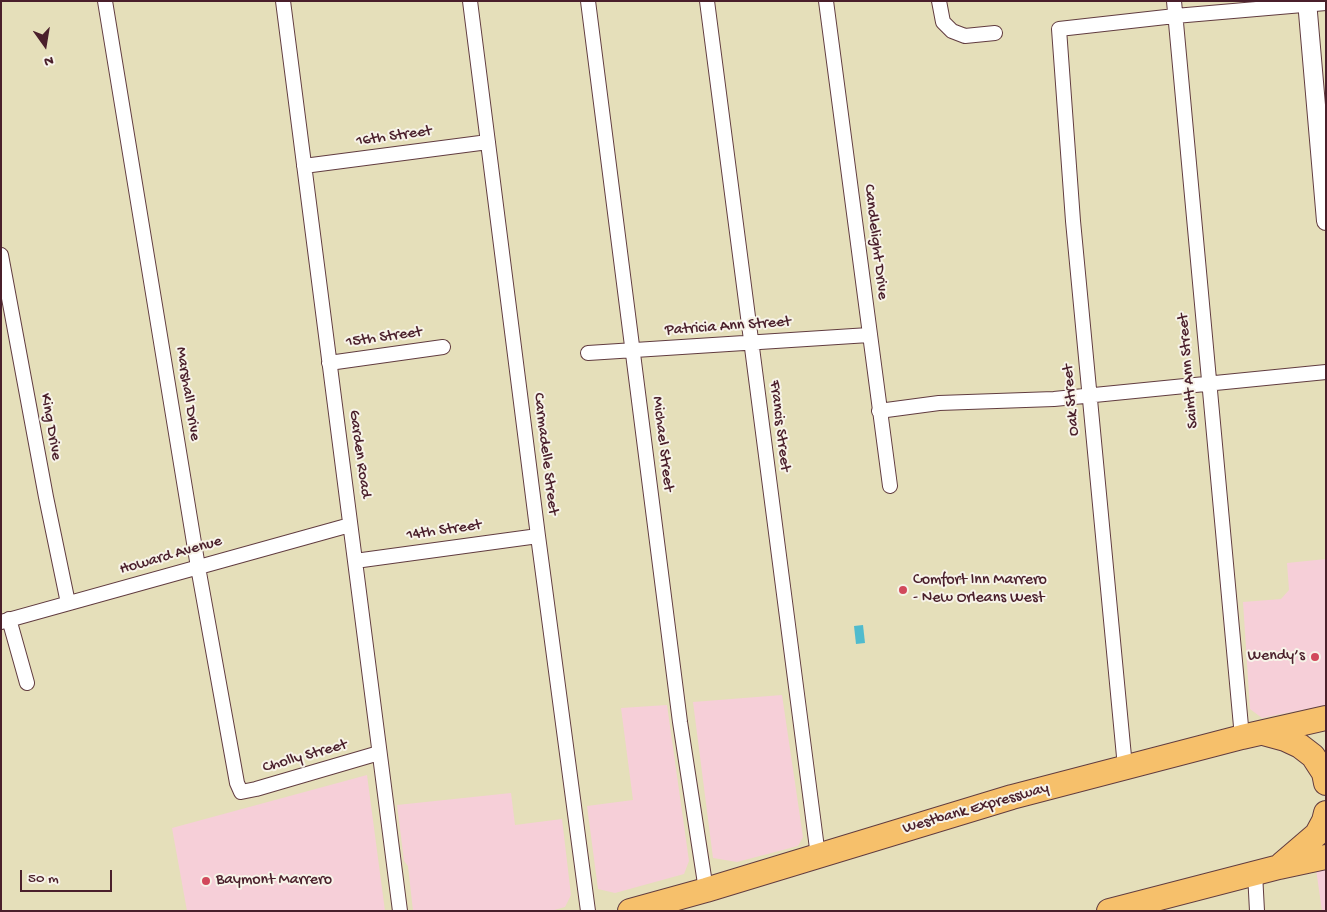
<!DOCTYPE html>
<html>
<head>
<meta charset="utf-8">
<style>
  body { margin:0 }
  #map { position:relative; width:1327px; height:912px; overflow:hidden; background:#e5dfba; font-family:"Gochi Hand",sans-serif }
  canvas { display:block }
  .frame { position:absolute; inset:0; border:2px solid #4a1f2b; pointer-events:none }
  .north { position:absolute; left:20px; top:20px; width:50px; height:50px; -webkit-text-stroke:4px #f7f3e8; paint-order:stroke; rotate:167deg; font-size:14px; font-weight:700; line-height:20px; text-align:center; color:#4a1f2b }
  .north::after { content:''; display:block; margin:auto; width:18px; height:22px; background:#4a1f2b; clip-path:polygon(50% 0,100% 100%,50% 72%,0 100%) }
  .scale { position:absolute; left:20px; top:870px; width:92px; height:22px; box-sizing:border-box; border:2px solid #4a1f2b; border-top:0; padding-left:6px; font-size:15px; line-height:18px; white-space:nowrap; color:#4a1f2b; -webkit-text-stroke:4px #f7f3e8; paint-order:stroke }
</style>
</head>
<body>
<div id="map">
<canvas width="1327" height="912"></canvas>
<div class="frame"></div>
<div class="north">N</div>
<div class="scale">50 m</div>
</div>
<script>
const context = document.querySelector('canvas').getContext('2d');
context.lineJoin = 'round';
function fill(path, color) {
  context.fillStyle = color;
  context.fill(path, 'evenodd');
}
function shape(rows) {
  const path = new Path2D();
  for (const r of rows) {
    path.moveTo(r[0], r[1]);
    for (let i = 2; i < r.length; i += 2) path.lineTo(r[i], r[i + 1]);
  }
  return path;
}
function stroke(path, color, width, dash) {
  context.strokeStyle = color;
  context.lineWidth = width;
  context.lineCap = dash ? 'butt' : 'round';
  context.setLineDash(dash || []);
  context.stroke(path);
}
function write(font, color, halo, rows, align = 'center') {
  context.font = font + ' "Gochi Hand",sans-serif';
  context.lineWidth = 4;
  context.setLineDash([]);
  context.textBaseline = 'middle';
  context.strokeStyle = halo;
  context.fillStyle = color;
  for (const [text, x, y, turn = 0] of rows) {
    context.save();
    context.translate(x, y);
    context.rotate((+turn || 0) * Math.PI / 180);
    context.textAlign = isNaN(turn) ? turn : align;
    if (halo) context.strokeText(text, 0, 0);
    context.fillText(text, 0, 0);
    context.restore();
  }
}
const built = shape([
  [1326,559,1326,705,1262,718,1250,709,1243,602,1281,599,1289,590,1287,563],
  [782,695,803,837,798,846,737,862,713,858,693,702],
  [667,705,689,861,684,874,615,893,598,889,587,806,633,800,621,708],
  [367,775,385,911,187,911,172,828],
  [511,793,515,825,562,819,571,895,565,907,551,911,413,911,408,866,404,861,397,805],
  [1326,867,1326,911,1322,911,1316,869]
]);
const water = shape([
  [863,625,865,643,856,644,854,626]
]);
const minor = shape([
  [105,1,198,567,237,783,241,792,256,789,379,753],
  [283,1,400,911],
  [470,1,538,536,588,911],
  [588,1,680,722,706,890],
  [707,1,818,856],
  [826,1,890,486],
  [939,1,943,22,952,31,965,36,995,33],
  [1174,1,1242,737],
  [304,166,488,142],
  [1,255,46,497,68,603],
  [588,353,869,335],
  [329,363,443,347],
  [879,411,939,403,1054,399,1326,372],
  [355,561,538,536],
  [9,619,27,683],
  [1,622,350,525],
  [1125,767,1073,221,1059,29,1175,16,1326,3],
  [1255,873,1257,911]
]);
const tertiary = shape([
  [1307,1,1326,221]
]);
const trunk = shape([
  [1263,733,1285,739,1300,746,1313,756,1324,773,1326,783],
  [1282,864,1317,834,1324,821,1326,813],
  [630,911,706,890,1012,797,1242,737,1326,718],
  [1109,911,1279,867,1326,857]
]);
const markers = [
  [903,590,5,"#d1495b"],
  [1315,657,5,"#d1495b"],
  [206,881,5,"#d1495b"]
];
const streetNames = [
  ["16th Street",394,137,-8],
  ["Candlelight Drive",875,242,83],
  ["Patricia Ann Street",728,327,-4],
  ["15th Street",384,338,-8],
  ["Saintt Ann Street",1189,371,-95],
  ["Marshall Drive",187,394,81],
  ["Oak Street",1072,400,-95],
  ["Francis Street",779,426,83],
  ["King Drive",50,427,80],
  ["Michael Street",662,444,83],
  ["Garden Road",359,454,82],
  ["Carmadelle Street",545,454,83],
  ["14th Street",444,531,-8],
  ["Howard Avenue",171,556,-16],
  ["Cholly Street",305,757,-16],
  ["Westbank Expressway",976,809,-16]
];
const poiNames = [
  ["Comfort Inn Marrero",913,581],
  ["- New Orleans West",913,599],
  ["Wendy’s",1305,657,"right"],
  ["Baymont Marrero",216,881]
];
fill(built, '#f6cfd8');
fill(water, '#50bbcd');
stroke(minor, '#613c40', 16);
stroke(tertiary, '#613c40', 20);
stroke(trunk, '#613c40', 26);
stroke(minor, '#fff', 14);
stroke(tertiary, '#fff', 18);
stroke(trunk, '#f6c06b', 24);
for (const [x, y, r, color] of markers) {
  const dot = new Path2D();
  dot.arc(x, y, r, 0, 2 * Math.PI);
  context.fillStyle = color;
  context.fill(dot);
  stroke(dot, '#f7f3e8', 2);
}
write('16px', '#4a1f2b', '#f7f3e8', streetNames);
write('16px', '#4a1f2b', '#f7f3e8', poiNames, 'left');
</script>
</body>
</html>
